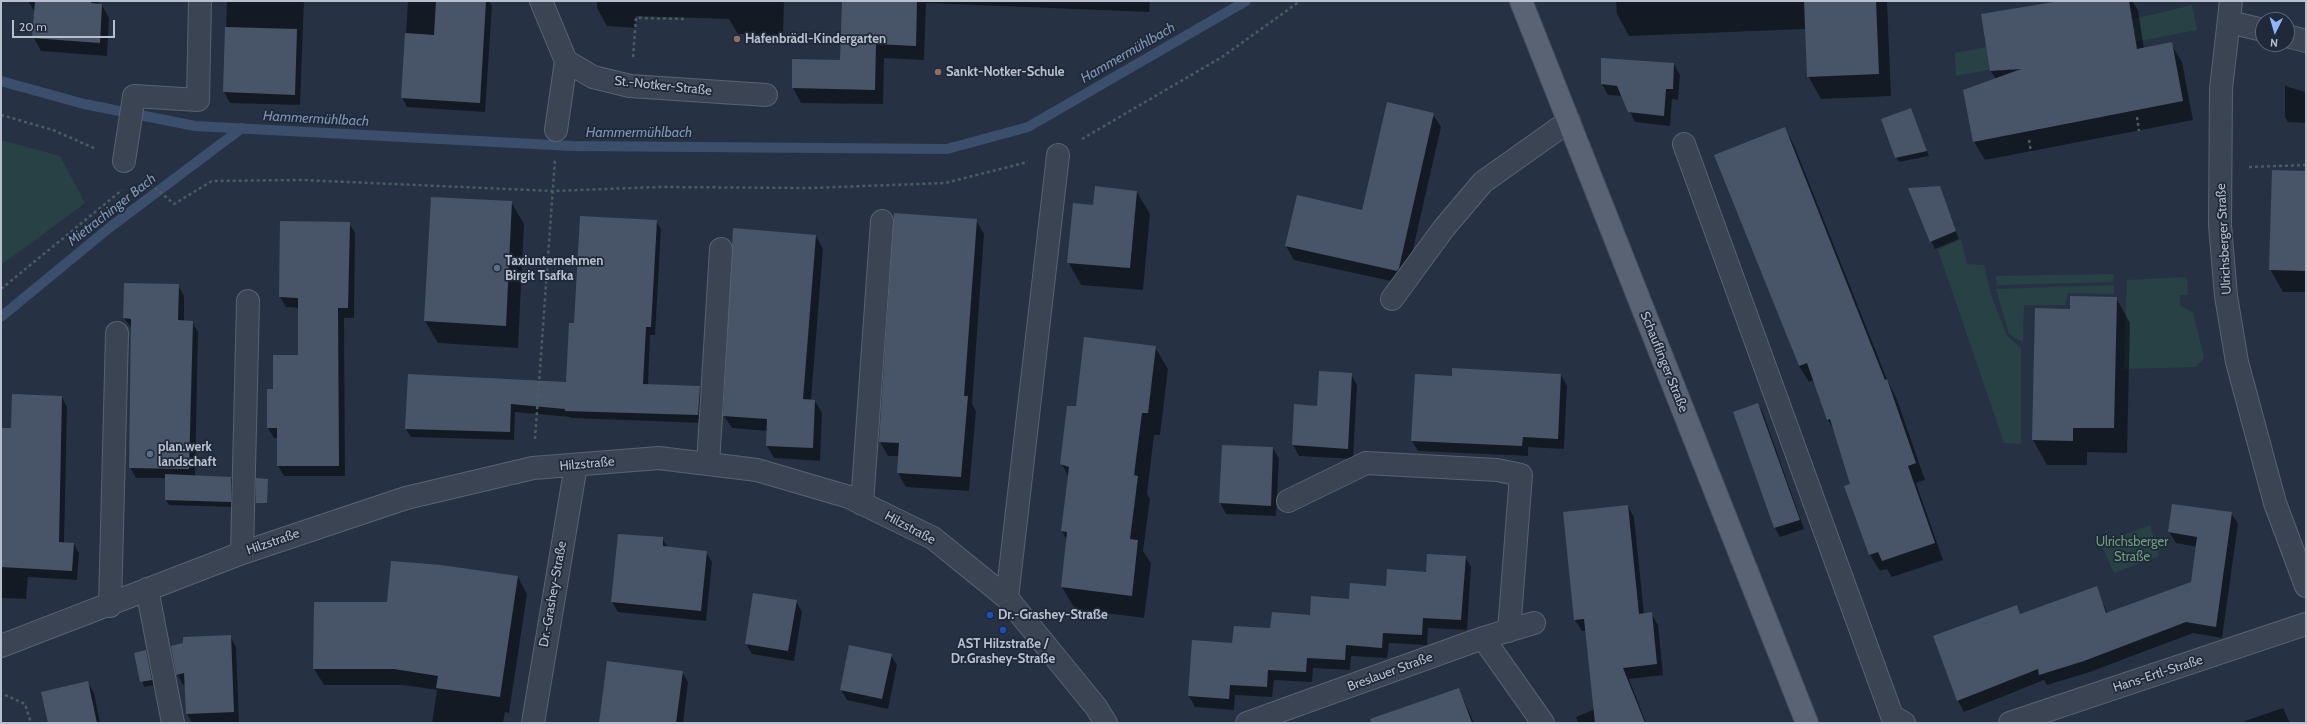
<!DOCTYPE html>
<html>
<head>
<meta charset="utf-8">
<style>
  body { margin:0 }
  #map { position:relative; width:2307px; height:724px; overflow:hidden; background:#263244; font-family:Cabin,sans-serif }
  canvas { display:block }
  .frame { position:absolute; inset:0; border:2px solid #b8c0cd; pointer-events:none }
  .north { position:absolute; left:2255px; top:12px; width:40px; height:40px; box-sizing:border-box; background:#1f2939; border:1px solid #5c6574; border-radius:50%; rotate:185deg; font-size:11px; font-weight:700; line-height:16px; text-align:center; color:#b8c0cd }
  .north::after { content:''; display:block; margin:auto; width:14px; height:18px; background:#8eb6fc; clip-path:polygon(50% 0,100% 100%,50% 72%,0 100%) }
  .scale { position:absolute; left:12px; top:20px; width:103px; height:18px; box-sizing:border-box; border:2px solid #b8c0cd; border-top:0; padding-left:5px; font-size:12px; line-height:14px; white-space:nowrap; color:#b8c0cd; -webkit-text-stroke:3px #1f2939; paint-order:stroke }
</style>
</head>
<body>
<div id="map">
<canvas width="2307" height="724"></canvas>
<div class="frame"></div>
<div class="north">N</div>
<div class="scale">20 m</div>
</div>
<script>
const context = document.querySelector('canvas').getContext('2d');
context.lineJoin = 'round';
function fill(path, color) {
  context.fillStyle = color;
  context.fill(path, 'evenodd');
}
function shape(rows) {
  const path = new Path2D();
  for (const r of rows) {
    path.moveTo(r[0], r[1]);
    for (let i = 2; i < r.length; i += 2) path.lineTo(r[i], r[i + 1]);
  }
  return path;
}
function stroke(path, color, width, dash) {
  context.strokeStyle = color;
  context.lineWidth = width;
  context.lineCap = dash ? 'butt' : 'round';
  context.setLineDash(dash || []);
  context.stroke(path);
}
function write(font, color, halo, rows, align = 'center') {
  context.font = font + ' Cabin,sans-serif';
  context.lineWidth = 3.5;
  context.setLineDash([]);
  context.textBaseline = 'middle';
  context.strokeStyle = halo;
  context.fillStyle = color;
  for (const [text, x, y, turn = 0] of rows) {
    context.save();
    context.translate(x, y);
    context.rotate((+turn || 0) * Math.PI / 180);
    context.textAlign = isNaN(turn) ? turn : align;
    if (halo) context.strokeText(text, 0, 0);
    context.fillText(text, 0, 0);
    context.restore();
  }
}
const green = shape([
  [2192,5,2197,30,1956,76,1955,53,2134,19],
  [1,140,60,156,85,203,1,265],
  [1961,239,1967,264,1984,265,1991,295,2007,336,2021,348,2021,444,2004,443,1938,250],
  [2114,274,2113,282,1997,285,1996,276],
  [2187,277,2188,295,2180,295,2180,306,2193,312,2204,358,2196,367,2124,369,2127,280],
  [2114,285,2114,294,2068,293,2065,305,2024,305,2023,342,2009,334,1996,289],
  [2150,525,2159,556,2114,573,2101,544]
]);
const shadow = shape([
  [28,1,99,1,99,4,102,5,109,18,107,56,41,51,34,38,35,12],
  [227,1,304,1,300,105,230,103,224,92],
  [408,1,489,1,492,6,485,112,407,107,402,97],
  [597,1,784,1,783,35,738,34,729,19,636,16,635,28,607,26,597,8],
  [843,1,1150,1,1149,12,926,3,924,60,884,58,883,104,801,103,793,88,841,61],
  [1616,1,1887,1,1891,96,1821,99,1808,76,1806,29,1629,36,1617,14],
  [2070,1,2132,1,2138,10,2144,49,2171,44,2182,62,2193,120,1985,160,1974,142,1996,79,1990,70],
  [1674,64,1680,75,1678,100,1672,99,1670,126,1635,122,1622,96,1608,95,1602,84],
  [2285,86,2306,92,2306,123,2288,122,2285,117],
  [1911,109,1929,156,1899,162,1896,157],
  [1433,114,1441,127,1405,284,1294,260,1286,246,1363,211],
  [1785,129,1794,145,1888,382,1896,397,1925,480,1916,483,1943,560,1892,577,1887,569,1880,571,1870,555,1846,486,1851,485,1834,430,1828,420,1814,380,1809,382,1799,366,1716,156],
  [2306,172,2306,292,2283,292,2270,269],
  [1939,187,1959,239,1935,249,1931,241],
  [1137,192,1150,214,1143,290,1081,285,1068,262,1094,206],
  [511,202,524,224,518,348,438,343,425,321],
  [976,220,984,234,972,404,976,411,969,491,906,487,898,473,899,456,888,456,880,442],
  [656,221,661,229,655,335,650,335,648,386,700,387,704,395,703,423,571,418,570,417,515,412,514,440,411,437,406,429,567,383,575,324],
  [349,223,355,233,354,318,344,318,345,476,284,476,278,466,278,438,274,438,268,428,274,390,299,356,299,308,286,307,280,297],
  [816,236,823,249,811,400,815,401,822,413,820,461,774,458,767,446,768,431,732,428,724,416],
  [125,284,178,285,184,296,184,321,192,322,198,332,195,476,231,478,234,483,233,507,169,505,166,500,166,478,136,478,130,467,132,329,124,318],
  [2116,298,2130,323,2127,453,2087,452,2087,465,2047,465,2033,440,2071,310],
  [1155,347,1168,369,1160,435,1154,435,1147,494,1150,499,1143,551,1151,563,1144,618,1075,609,1062,587,1067,541,1062,531,1068,476,1062,464,1077,408],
  [1351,374,1357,385,1353,459,1299,456,1293,445,1295,405,1318,407],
  [1561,375,1567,386,1564,449,1528,447,1528,456,1418,451,1412,441,1453,377],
  [62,397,67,407,64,543,74,544,79,553,77,580,28,577,26,599,2,598,1,429,12,429],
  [1758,404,1763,413,1804,529,1780,537,1775,528,1734,413],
  [1223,446,1273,448,1279,459,1276,516,1226,514,1220,503],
  [2173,505,2231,513,2238,524,2222,638,2193,633,2090,672,2047,685,2044,680,1964,712,1958,701,1934,637,2016,607,2021,615,2096,588,2108,614,2192,583,2197,547,2176,543,2169,532],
  [1628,506,1634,517,1644,614,1651,613,1658,625,1663,675,1629,679,1646,723,1578,723,1576,717,1595,709,1587,631,1582,631,1575,620],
  [662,538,668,548,706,552,712,562,706,621,618,612,612,602],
  [1465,557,1471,567,1467,630,1428,628,1427,645,1389,643,1387,658,1351,656,1350,670,1313,668,1312,682,1274,680,1272,697,1235,695,1234,710,1195,707,1189,696,1193,641,1233,644,1427,573],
  [518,577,527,594,509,713,505,712,503,723,432,723,437,690,404,685,324,685,314,669,315,603,388,603],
  [796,601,802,612,794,661,752,654,746,644],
  [230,636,236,647,239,723,192,723,187,714,186,684,183,685,177,674],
  [146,651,154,685,144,687,135,653],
  [891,655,897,665,888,709,847,700,841,690],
  [682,672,688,682,683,723,600,723],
  [87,682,94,693,100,723,49,723],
  [1459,689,1474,723,1392,723],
  [2283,708,2290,723,2239,723]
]);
const stream = shape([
  [1,81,84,104,195,126,572,146,947,149,1028,127,1246,1],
  [1,317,109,228,242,128]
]);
const building = shape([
  [35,1,91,1,91,3,102,4,100,43,32,38],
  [436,1,486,1,480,103,401,98,405,33,434,35],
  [842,1,917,1,916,46,876,44,875,90,792,88,792,59,840,60],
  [1804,1,1876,1,1879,74,1807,77],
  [2060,1,2129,1,2137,49,2172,42,2183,101,1973,142,1963,90,2021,69,1990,71,1981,14],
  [225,27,297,29,295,95,223,92],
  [1601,58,1674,63,1673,89,1666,89,1664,116,1628,112,1617,86,1601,84],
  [1387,102,1434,113,1399,268,1397,271,1285,246,1297,195,1362,210],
  [1911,108,1927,151,1895,158,1881,119],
  [1785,127,1885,380,1887,379,1916,463,1908,466,1935,543,1882,561,1878,552,1869,555,1844,486,1850,484,1830,419,1827,420,1807,363,1799,366,1714,155],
  [2272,170,2306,171,2306,271,2269,270],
  [1095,186,1137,191,1130,268,1067,263,1073,203,1093,205],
  [1940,186,1956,231,1930,242,1908,188],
  [431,197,512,201,506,326,424,321],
  [894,213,977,219,964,396,968,396,961,477,897,473,899,443,879,442],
  [580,216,657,220,651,327,646,327,643,384,700,386,698,415,565,411,565,409,511,404,510,432,405,429,408,374,566,382,569,323,574,323],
  [280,221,350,222,348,308,338,308,339,466,277,466,277,428,267,428,267,389,273,389,273,355,298,355,298,298,279,297],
  [733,228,816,235,803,399,815,400,813,448,766,446,767,419,723,416],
  [124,283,179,284,178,320,193,321,189,469,129,468,131,319,123,318],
  [2070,296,2117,297,2114,428,2073,428,2073,441,2032,440,2035,308,2070,309],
  [1084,337,1156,346,1148,413,1142,413,1134,475,1138,476,1130,539,1138,540,1132,596,1061,587,1067,532,1061,531,1069,467,1060,464,1067,406,1076,406],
  [1452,368,1561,374,1558,439,1523,437,1522,446,1411,441,1415,374,1452,376],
  [1319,371,1352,373,1348,449,1292,445,1294,404,1317,406],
  [12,394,62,396,59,542,74,543,72,571,1,567,1,428,11,428],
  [1758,403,1800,520,1774,528,1733,412],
  [1222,445,1273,447,1271,506,1219,503],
  [165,474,231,477,231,502,165,500],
  [256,478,268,479,267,503,256,503],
  [2172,504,2232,512,2216,627,2186,622,2084,661,2039,675,2038,669,1957,701,1933,636,2017,605,2020,614,2097,586,2106,613,2191,582,2197,537,2168,532],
  [1628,505,1639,614,1652,612,1657,664,1623,668,1645,723,1595,723,1584,619,1574,620,1563,512],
  [618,534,663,537,663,546,707,551,701,611,611,602],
  [1427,554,1466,556,1461,620,1423,618,1422,635,1383,633,1382,648,1346,645,1345,660,1307,658,1306,672,1268,670,1267,687,1230,685,1229,699,1188,696,1192,640,1232,643,1234,626,1270,628,1272,612,1310,615,1311,596,1349,599,1350,583,1386,586,1387,569,1426,572],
  [391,561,441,565,518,576,500,697,436,688,438,676,394,669,313,669,314,602,387,602],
  [753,593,797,600,788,651,745,644],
  [231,635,234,712,186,714,184,673,176,675,171,646,183,643,183,637],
  [849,645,892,654,882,699,840,690],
  [146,650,152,680,140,682,134,653],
  [607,661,683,671,676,723,599,723],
  [88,681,97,723,48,723,41,692],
  [1459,688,1472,723,1371,723,1370,719]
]);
const path = shape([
  [633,57,636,18,687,19],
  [1,115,53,130,96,149],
  [2137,117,2139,131],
  [1082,139,1222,57,1300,1],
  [2029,140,2031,152],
  [2249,167,2306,165],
  [146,180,174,204,212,181,302,180,553,191,659,187,811,188,945,183,1028,162],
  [1,289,122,190],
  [535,439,555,159],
  [5,695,25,704,31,723]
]);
const minor = shape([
  [541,1,566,61,593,77,630,86,766,95],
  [2231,1,2221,89,2220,225,2226,296,2237,362,2275,503,2306,586],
  [2229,22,2263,30],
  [2287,36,2306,41],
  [556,130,566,61],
  [1684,144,1892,716,1904,723],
  [124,161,134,96,198,100,200,1],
  [1392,299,1444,228,1483,182,1569,121],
  [708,464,721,249],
  [1288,501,1366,463,1497,470,1521,475,1509,631],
  [862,504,882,221],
  [242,553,248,301],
  [147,589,173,723],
  [1007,598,1058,155],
  [110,606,117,333],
  [1483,638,1543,723],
  [1,646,242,553,406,498,533,468,659,458,757,470,849,497,933,538,1007,598,1096,707,1106,723],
  [533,723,576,465],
  [1247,723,1483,638,1534,623],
  [2010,723,2306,624]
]);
const major = shape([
  [1521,1,1807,723]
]);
const markers = [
  [737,39,4,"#8d6e63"],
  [938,72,4,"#8d6e63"],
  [497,268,4,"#5c6f8a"],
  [150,454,4,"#5c6f8a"],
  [990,615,4,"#1a4fb4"],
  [1003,630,4,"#1a4fb4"]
];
const poiNames = [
  ["Hafenbrädl-Kindergarten",745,39],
  ["Sankt-Notker-Schule",946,72],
  ["Taxiunternehmen",505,261],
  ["Birgit Tsafka",505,276],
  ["plan.werk",158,447],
  ["landschaft",158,462],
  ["Dr.-Grashey-Straße",998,615],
  ["AST Hilzstraße /",1003,644,"center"],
  ["Dr.Grashey-Straße",1003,659,"center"]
];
const streetNames = [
  ["St.-Notker-Straße",663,86,6],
  ["Ulrichsberger Straße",2224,239,-93],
  ["Schauflinger Straße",1664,362,68],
  ["Hilzstraße",587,464,-5],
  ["Hilzstraße",910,528,28],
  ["Hilzstraße",273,542,-19],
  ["Dr.-Grashey-Straße",553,594,-80],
  ["Breslauer Straße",1390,672,-20],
  ["Hans-Ertl-Straße",2158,674,-18]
];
const parkNames = [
  ["Ulrichsberger",2132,542],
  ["Straße",2132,557]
];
const waterNames = [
  ["Hammermühlbach",1128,53,-30],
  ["Hammermühlbach",316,119,3],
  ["Hammermühlbach",639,133],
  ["Mietrachinger Bach",112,210,-38]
];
fill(green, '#284145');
fill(shadow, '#0007');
stroke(stream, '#3b4f6d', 10);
fill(building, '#485468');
stroke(minor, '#596271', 24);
stroke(major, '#444d5d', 24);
stroke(path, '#475e61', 2.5, [3, 3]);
stroke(minor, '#3b4453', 22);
stroke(major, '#596373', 22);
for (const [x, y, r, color] of markers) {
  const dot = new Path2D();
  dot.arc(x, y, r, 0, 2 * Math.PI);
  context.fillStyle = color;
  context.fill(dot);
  stroke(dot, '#1f2939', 1.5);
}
write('bold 13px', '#b8c0cd', '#1f2939', poiNames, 'left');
write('13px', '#b8c0cd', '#1f2939', streetNames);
write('13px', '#6e9f7a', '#1f2939', parkNames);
write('italic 14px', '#7e95b5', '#1f2939', waterNames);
</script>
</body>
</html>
